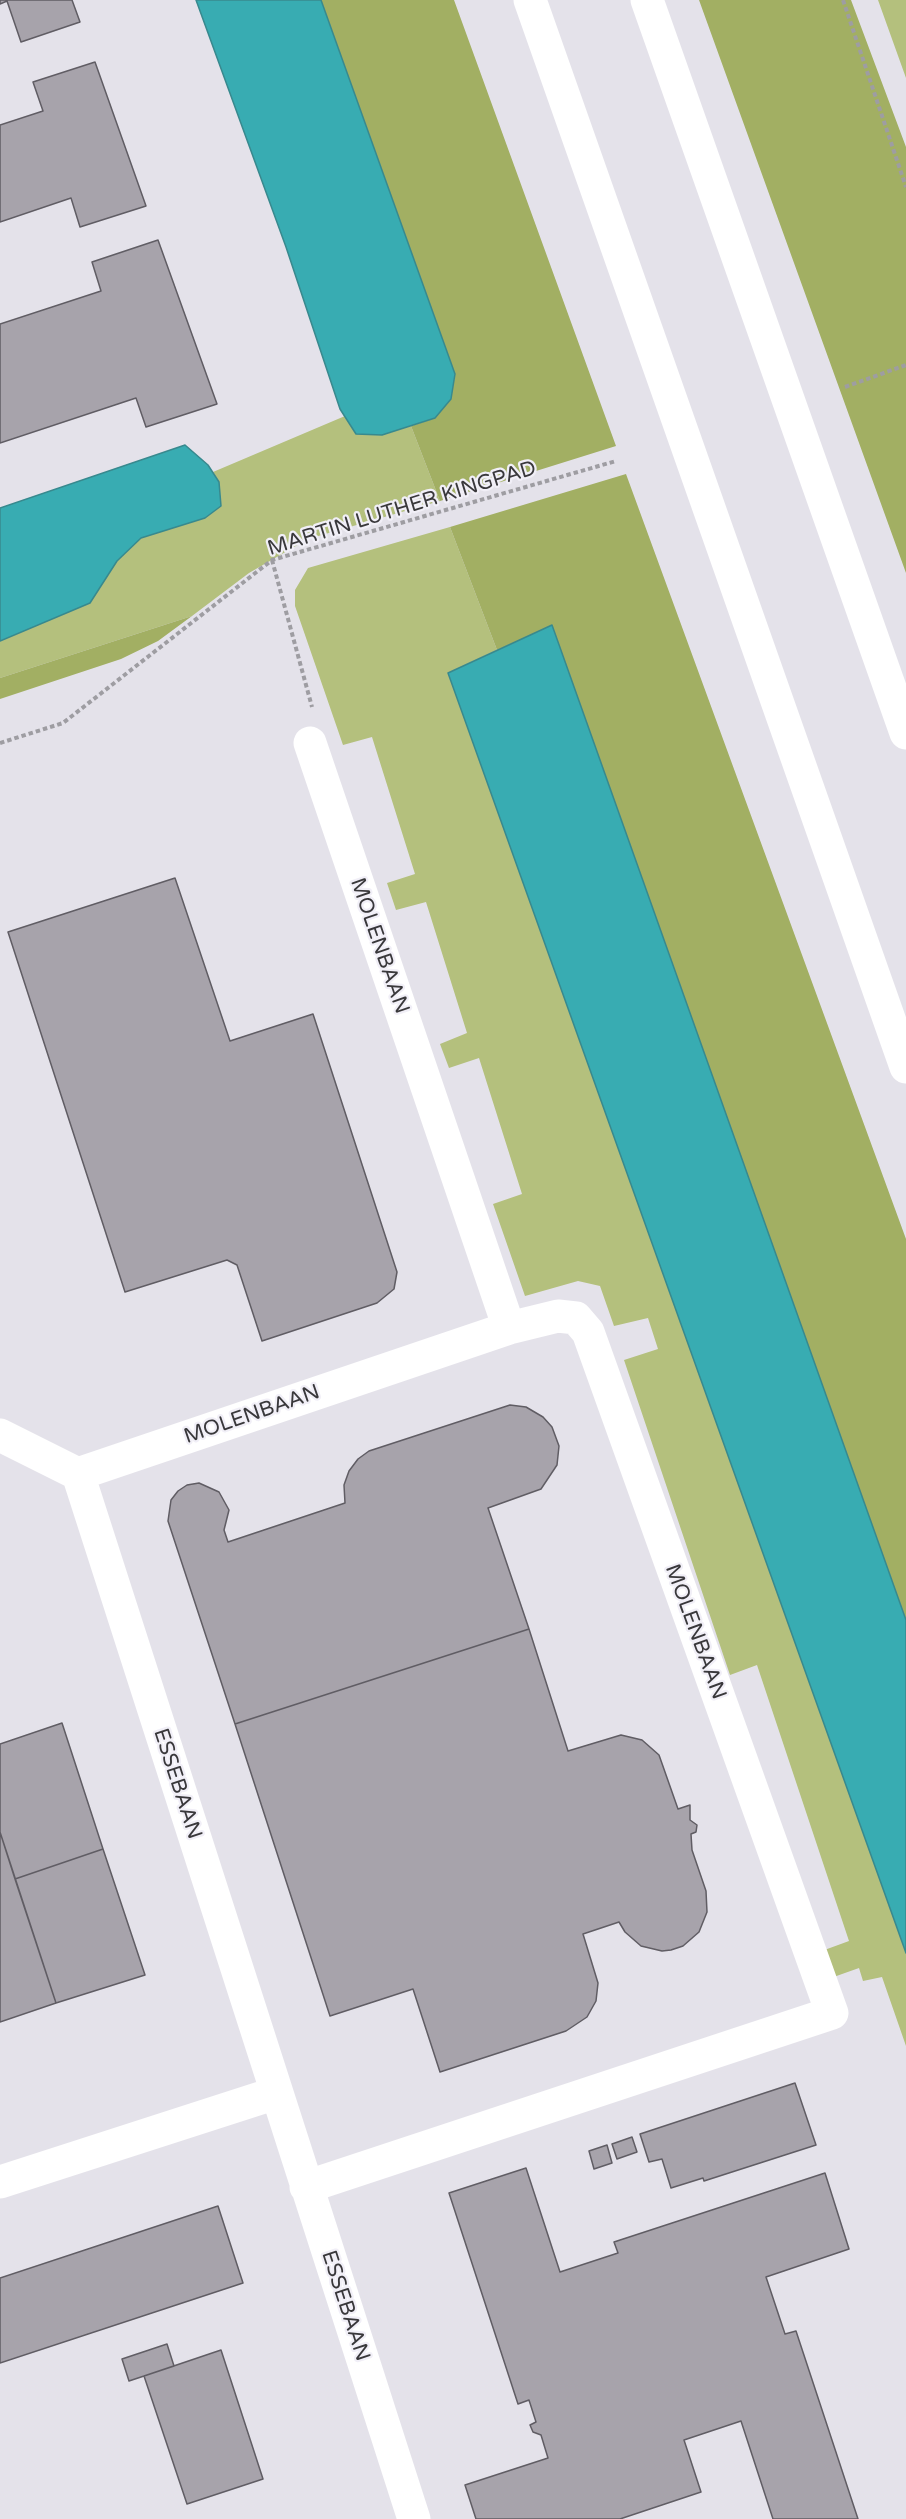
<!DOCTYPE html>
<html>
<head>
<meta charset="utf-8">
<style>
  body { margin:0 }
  canvas { display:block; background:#e4e2ea }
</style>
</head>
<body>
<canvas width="906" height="2519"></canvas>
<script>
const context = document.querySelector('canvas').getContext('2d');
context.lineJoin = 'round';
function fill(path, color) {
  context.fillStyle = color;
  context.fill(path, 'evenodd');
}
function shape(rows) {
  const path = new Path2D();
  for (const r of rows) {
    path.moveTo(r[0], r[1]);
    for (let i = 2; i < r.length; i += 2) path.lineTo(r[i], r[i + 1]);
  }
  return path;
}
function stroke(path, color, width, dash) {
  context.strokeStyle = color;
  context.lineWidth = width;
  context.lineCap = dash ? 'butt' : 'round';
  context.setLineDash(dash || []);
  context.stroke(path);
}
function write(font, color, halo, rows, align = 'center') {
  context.font = font + ' "Varela Round",sans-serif';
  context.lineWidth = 4.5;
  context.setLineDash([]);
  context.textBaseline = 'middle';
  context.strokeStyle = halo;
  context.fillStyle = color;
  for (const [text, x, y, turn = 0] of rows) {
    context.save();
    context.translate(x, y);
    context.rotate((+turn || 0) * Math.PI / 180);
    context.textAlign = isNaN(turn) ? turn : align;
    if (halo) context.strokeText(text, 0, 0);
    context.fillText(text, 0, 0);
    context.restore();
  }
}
const green = shape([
  [878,0,906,0,906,78],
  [345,416,356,434,382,435,411,426,440,501,308,539,249,573,192,616,0,678,0,641,90,603,117,561,141,538,205,518,219,482,213,472],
  [450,527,497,650,448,673,906,1953,906,2046,882,1977,863,1981,859,1968,828,1979,819,1952,849,1941,757,1665,730,1675,624,1360,658,1349,648,1318,614,1326,600,1286,578,1281,525,1296,493,1204,522,1194,479,1058,449,1068,440,1044,467,1033,426,902,396,910,387,883,415,874,372,737,343,745,295,606,295,590,308,568]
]);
const forest = shape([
  [321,0,454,0,616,446,440,501,411,426,435,418,451,399,455,374],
  [699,0,851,0,906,147,906,573],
  [626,474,906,1239,906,1620,552,626,497,650,450,527],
  [192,616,158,641,121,659,0,699,0,678]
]);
const water = shape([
  [196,0,321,0,455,374,451,399,435,418,382,435,356,434,340,409,286,247,196,0],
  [185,445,208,465,219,482,221,506,205,518,141,538,117,561,90,603,0,641,0,508,185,445],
  [552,625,906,1620,906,1953,448,673,552,625]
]);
const building = shape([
  [0,0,72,0,80,22,21,42,7,1,0,4,0,0],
  [95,62,146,206,80,227,71,198,0,222,0,125,43,111,33,82,95,62],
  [158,240,217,404,146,427,136,398,0,443,0,324,101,291,92,262,158,240],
  [175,878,230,1041,313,1014,397,1272,394,1289,377,1303,262,1341,237,1265,227,1260,125,1292,8,932,175,878],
  [510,1405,526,1407,543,1417,552,1427,559,1446,557,1465,541,1489,488,1508,529,1629,235,1724,168,1521,171,1500,178,1491,187,1485,199,1483,219,1492,229,1510,224,1530,228,1542,345,1503,344,1485,349,1471,358,1459,369,1451,510,1405],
  [529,1629,568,1751,621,1735,642,1740,659,1755,678,1809,690,1805,690,1820,697,1825,696,1832,691,1834,692,1850,706,1891,707,1912,699,1932,683,1946,671,1950,662,1951,641,1946,625,1932,619,1922,583,1934,598,1983,596,2001,587,2017,566,2031,440,2072,413,1989,330,2016,235,1724,529,1629],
  [62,1723,103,1849,15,1879,0,1832,0,1744,62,1723],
  [0,1832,56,2003,0,2022,0,1832],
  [103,1849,145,1975,56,2003,15,1879,103,1849],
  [795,2083,816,2145,704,2181,703,2178,671,2188,662,2159,649,2162,640,2134,795,2083],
  [632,2137,637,2152,617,2159,612,2144,632,2137],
  [607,2145,612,2163,594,2169,589,2151,607,2145],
  [526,2168,560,2272,618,2253,614,2242,825,2173,849,2249,766,2277,785,2334,796,2331,858,2519,773,2519,741,2421,684,2440,701,2492,620,2519,476,2519,465,2485,548,2458,541,2435,533,2432,530,2425,536,2422,529,2400,518,2404,449,2193,526,2168],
  [218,2206,243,2283,0,2363,0,2278,218,2206],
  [167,2344,174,2366,129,2381,122,2359,167,2344],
  [221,2350,263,2479,187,2504,144,2376,221,2350]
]);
const path = shape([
  [843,0,906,187],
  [845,387,906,365],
  [272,560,312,707],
  [0,743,63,723,272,560,616,461]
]);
const street = shape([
  [310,743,509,1328],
  [0,1435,78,1474,509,1328,558,1316,576,1318,588,1332,832,2013,306,2187],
  [78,1474,414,2519],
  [0,2182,276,2093]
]);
const highway = shape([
  [530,0,906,1067],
  [647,0,906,733]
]);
const streetNames = [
  ["MARTIN LUTHER KINGPAD",402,509,-17],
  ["MOLENBAAN",379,946,71],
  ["MOLENBAAN",252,1415,-19],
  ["MOLENBAAN",695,1632,70],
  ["ESSEBAAN",177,1784,72],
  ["ESSEBAAN",345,2306,72]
];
fill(green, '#b4c07d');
fill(forest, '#a2af63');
fill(water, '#38acb2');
stroke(water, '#38898e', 1.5);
fill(building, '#a7a3ab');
stroke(building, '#605d64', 1.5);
stroke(path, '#9e9da2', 4, [4.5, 3]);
stroke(street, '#fff', 33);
stroke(highway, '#fff', 33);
write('21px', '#39383b', '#f1eff7', streetNames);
</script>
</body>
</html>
